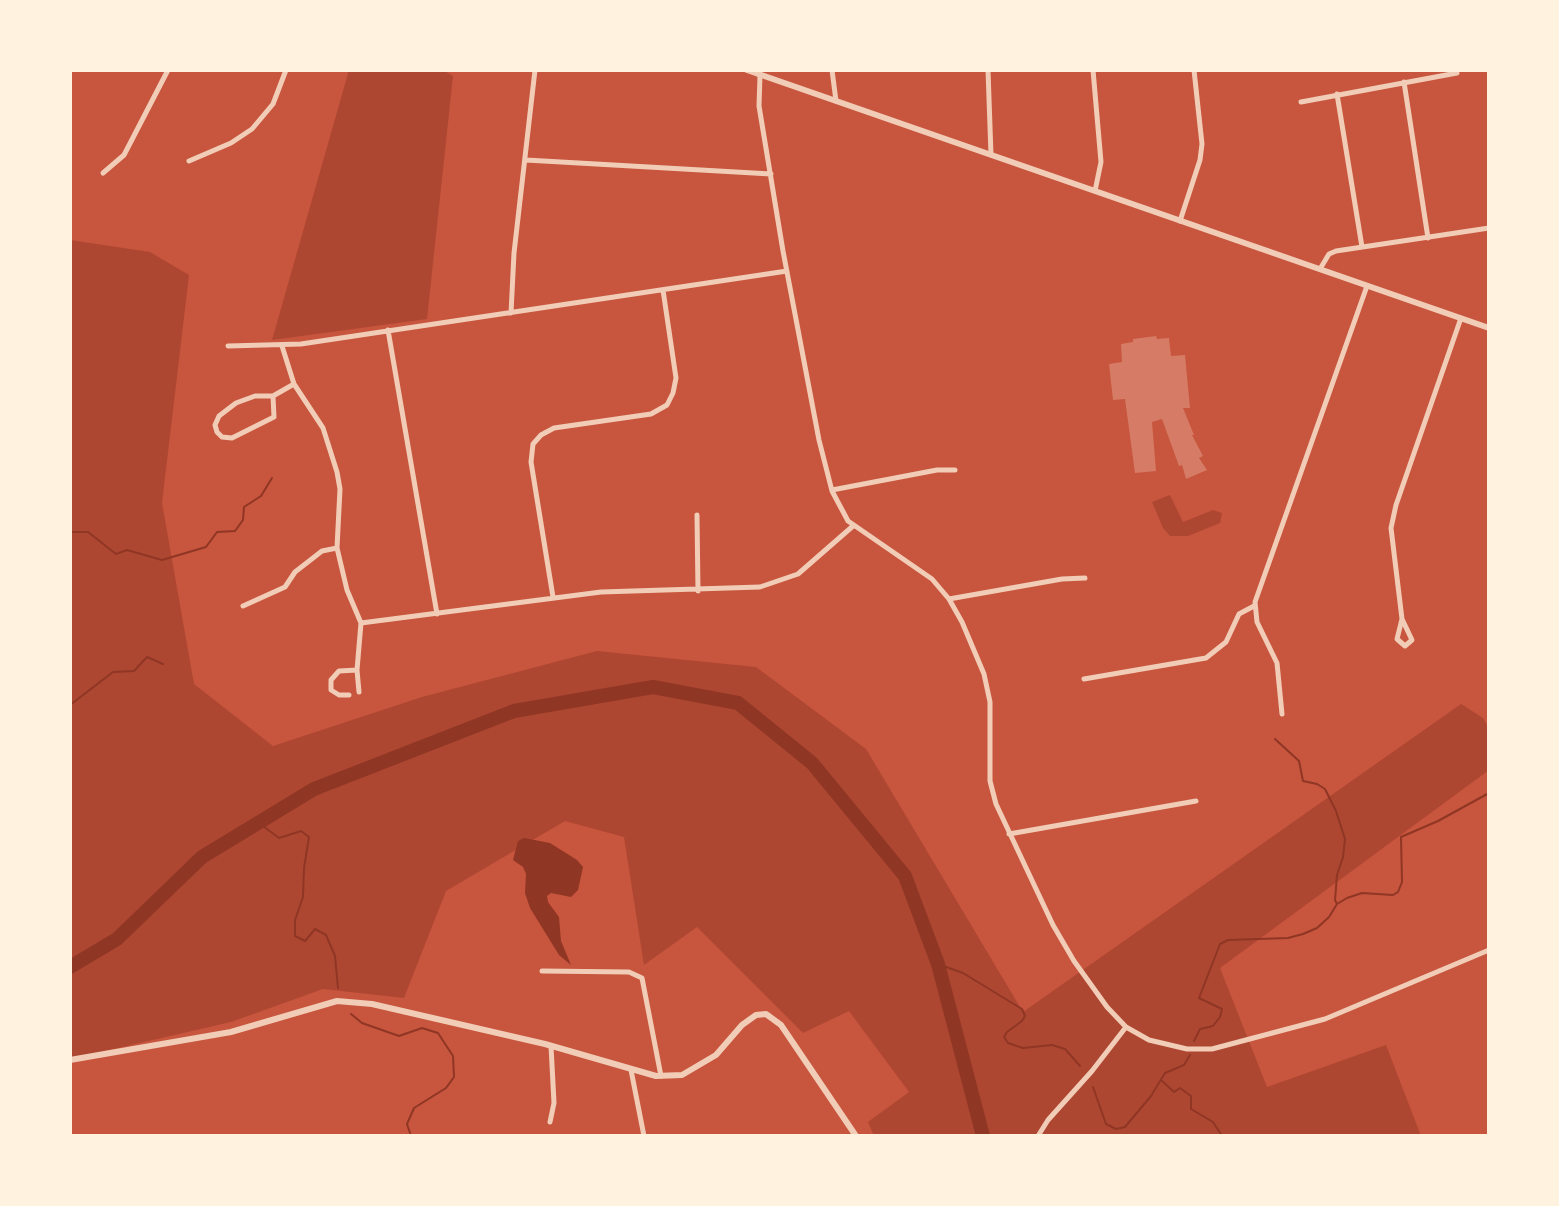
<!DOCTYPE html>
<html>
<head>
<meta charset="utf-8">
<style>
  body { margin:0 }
  #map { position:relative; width:1559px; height:1206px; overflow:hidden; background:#c8553d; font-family:Signika,sans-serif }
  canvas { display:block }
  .frame { position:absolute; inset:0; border:72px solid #fff3e0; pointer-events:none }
</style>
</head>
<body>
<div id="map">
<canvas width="1559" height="1206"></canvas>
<div class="frame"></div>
</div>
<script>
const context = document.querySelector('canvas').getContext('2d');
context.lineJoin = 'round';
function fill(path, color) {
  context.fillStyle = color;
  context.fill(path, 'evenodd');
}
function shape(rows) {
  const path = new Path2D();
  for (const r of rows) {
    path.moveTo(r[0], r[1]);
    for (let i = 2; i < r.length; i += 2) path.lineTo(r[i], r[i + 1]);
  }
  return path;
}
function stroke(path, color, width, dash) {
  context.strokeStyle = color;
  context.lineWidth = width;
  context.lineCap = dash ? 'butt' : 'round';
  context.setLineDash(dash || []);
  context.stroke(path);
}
const green = shape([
  [349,70,443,70,453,76,427,319,272,340],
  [70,240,150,252,189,275,162,503,194,684,273,746,422,697,597,651,756,667,866,749,1023,1012,1461,704,1483,718,1489,729,1489,770,1220,968,1267,1087,1386,1045,1421,1136,874,1136,868,1122,909,1092,849,1011,803,1033,697,927,644,965,624,837,565,821,446,891,404,998,323,989,231,1022,70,1059],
  [1170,495,1183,522,1213,510,1222,513,1220,523,1188,536,1170,536,1163,528,1152,502]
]);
const water = shape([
  [524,838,550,843,577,860,583,867,578,890,571,897,551,893,547,896,548,902,559,917,561,941,571,965,559,955,530,908,525,893,526,874,523,867,513,860,518,841]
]);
const stream = shape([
  [70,532,88,532,116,554,127,550,162,560,206,547,217,532,235,531,243,520,244,507,261,496,272,478],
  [70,705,113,672,134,671,147,657,163,664],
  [1275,739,1299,761,1303,781,1317,784,1325,789,1336,811,1345,839,1343,857,1337,875,1335,900,1337,904],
  [259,823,279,838,301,831,309,837,304,868,303,897,295,920,295,936,305,941,315,929,326,935,335,956,338,988],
  [938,964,963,973,1022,1009,1025,1016,1022,1021,1007,1032,1004,1037,1008,1043,1023,1048,1052,1045,1065,1049,1080,1066],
  [351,1014,362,1023,399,1036,422,1028,438,1033,453,1056,454,1077,446,1088,414,1108,407,1124,411,1136],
  [1194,1041,1200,1029,1213,1026,1220,1017,1222,1009,1199,998,1220,944,1228,940,1288,938,1303,934,1317,928,1329,917,1337,904,1347,898,1362,893,1393,895,1398,892,1402,882,1401,837,1438,821,1489,793],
  [1161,1080,1174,1092,1180,1088,1191,1096,1191,1109,1213,1122,1222,1136],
  [1093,1087,1106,1124,1116,1129,1125,1127,1151,1096,1165,1073,1184,1065,1190,1055]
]);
const river = shape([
  [70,967,117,939,202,857,314,789,514,711,653,687,738,703,812,763,905,876,938,964,983,1136]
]);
const building = shape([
  [1156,336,1157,339,1169,338,1171,356,1185,355,1190,408,1183,408,1194,435,1192,435,1203,456,1199,458,1207,470,1186,479,1182,465,1179,466,1162,419,1152,422,1156,471,1135,473,1125,399,1113,400,1109,364,1122,362,1121,344,1133,342,1133,339]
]);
const minor = shape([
  [832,70,836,101],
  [988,70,991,155],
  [1093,70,1101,162,1095,191],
  [760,75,759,106,783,251,819,440,832,491,848,521,932,579,949,599,962,622,984,674,990,702,990,781,996,804,1053,925,1074,961,1107,1007,1126,1027,1149,1040,1187,1049,1212,1049,1325,1019,1489,950],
  [1404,82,1428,238],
  [1337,94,1362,247],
  [1301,102,1457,73],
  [526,160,771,174],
  [189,161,231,143,252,129,273,104,286,70],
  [103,173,124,155,168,70],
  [1180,221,1200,160,1202,144,1194,70],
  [1320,269,1329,254,1336,251,1489,228],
  [511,313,514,253,535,70],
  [388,330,437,614],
  [228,346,301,344,787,271],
  [282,346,294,384,323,428,337,472,340,489,337,548,347,590,361,623,357,670,359,692],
  [273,396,274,417,232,438,222,437,217,432,215,425,219,416,236,403,255,396,273,396,294,384],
  [832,490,937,470,955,470],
  [697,515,698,591],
  [553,597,531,462,533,444,541,435,554,428,651,414,667,405,673,393,676,378,663,290],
  [949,599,1062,579,1085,578],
  [243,606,285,587,295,572,322,551,337,548],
  [1402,619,1391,528,1396,505,1461,318],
  [1402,619,1412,640,1405,646,1397,639,1402,619],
  [361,623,601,592,760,587,798,574,853,526],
  [1084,679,1206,658,1226,642,1239,614,1254,606],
  [349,695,339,695,331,690,331,680,339,671,357,670],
  [1282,714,1277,663,1257,622,1255,602,1367,286],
  [1009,834,1196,801],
  [542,971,629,972,642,978,661,1076],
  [631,1070,644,1136],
  [550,1122,554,1103,551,1046],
  [1038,1136,1048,1120,1092,1071,1126,1027]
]);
const tertiary = shape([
  [747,70,1489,328],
  [70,1060,231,1032,337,1001,372,1004,545,1044,656,1076,682,1075,716,1055,742,1025,756,1015,766,1014,781,1025,856,1136]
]);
fill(green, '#ae4732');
fill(water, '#8f3625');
stroke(stream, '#8f3625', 2);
stroke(river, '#8f3625', 14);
fill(building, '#d67c66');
stroke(minor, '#f1ccb7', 5);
stroke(tertiary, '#f1ccb7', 6);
</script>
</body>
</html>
